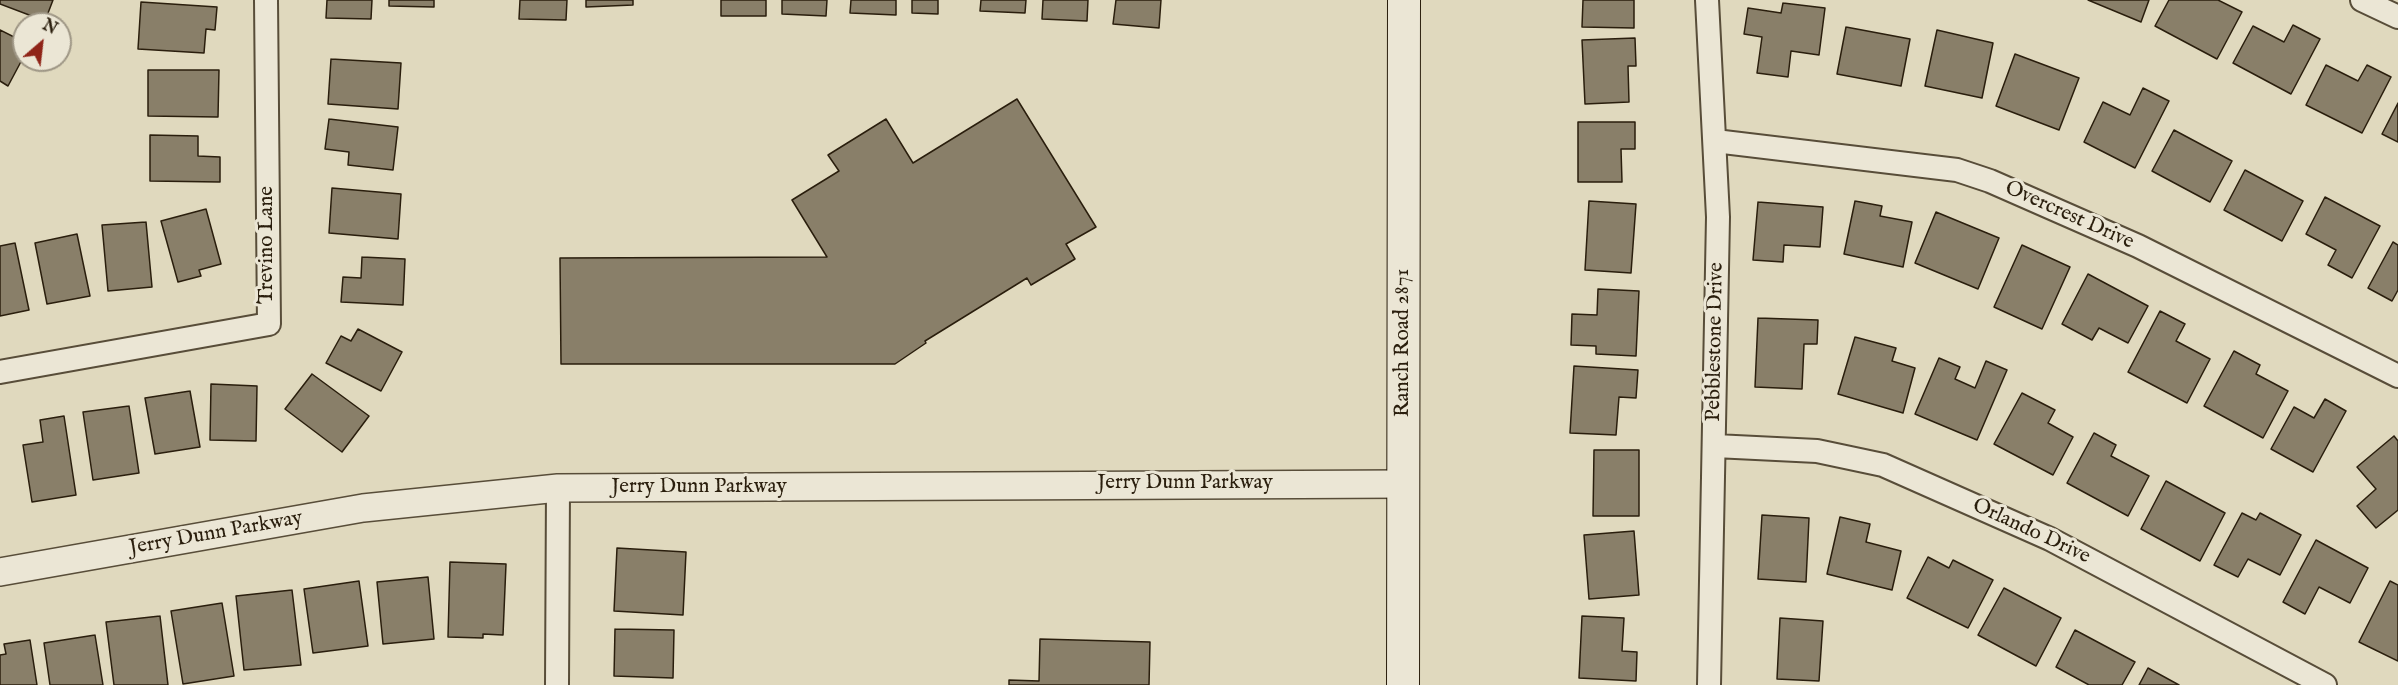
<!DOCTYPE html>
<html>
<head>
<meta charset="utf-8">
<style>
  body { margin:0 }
  #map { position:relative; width:2398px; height:685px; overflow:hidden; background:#e0d9be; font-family:"IM FELL English",serif }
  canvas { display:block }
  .north { position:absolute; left:12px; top:12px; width:60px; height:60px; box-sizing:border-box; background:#ebe6d5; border:2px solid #9e9685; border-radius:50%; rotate:28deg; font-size:16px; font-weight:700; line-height:24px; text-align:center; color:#2a1e0d }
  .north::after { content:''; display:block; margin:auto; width:21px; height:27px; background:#8f2418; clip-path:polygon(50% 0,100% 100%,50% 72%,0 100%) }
</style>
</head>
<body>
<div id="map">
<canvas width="2398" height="685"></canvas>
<div class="north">N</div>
</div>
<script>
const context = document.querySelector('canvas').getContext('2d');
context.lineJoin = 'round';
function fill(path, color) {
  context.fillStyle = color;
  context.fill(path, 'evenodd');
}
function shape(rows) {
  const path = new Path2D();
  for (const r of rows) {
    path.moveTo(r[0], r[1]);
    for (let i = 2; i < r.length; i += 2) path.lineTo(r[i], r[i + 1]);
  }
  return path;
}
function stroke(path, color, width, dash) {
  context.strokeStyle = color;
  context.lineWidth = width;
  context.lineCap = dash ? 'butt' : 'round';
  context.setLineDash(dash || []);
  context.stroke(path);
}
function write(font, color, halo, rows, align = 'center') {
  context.font = font + ' "IM FELL English",serif';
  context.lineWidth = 6;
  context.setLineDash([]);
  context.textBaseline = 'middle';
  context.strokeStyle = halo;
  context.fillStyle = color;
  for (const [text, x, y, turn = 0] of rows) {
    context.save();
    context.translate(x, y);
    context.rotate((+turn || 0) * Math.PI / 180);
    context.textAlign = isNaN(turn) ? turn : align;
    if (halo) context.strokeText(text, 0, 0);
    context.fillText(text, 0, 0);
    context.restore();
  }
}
const building = shape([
  [0,0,53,0,45,21,0,4,0,0],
  [327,0,372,0,371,19,326,18,327,0],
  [389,0,434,0,434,7,389,6,389,0],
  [520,0,567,0,566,20,519,19,520,0],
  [586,0,633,0,633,5,586,7,586,0],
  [721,0,766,0,766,16,721,16,721,0],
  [782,0,827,0,826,16,782,14,782,0],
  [851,0,896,0,896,15,850,13,851,0],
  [912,0,938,0,938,14,912,13,912,0],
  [981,0,1026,0,1025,13,980,11,981,0],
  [1043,0,1088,0,1087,21,1042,19,1043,0],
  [1116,0,1161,0,1159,28,1113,24,1116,0],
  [1583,0,1634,0,1634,28,1582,27,1583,0],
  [2088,0,2149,0,2141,22,2088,0],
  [2169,0,2218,0,2242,12,2217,59,2155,26,2169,0],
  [141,2,217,7,215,30,206,29,204,53,138,49,141,2],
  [1783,3,1825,8,1819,55,1791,51,1788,77,1757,73,1762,37,1744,34,1748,8,1781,13,1783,3],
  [2293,25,2320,39,2291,94,2233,63,2253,26,2284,42,2293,25],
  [1846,27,1910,39,1901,86,1837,74,1846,27],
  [0,30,24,42,24,56,8,86,0,81,0,30],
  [1937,30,1993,43,1982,98,1925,86,1937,30],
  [1635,38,1636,66,1628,66,1629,102,1585,104,1582,40,1635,38],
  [2015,54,2079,78,2059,130,1996,106,2015,54],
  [331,59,401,63,398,109,328,104,331,59],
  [2326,65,2358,81,2367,65,2391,77,2362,133,2306,105,2326,65],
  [148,70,219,70,218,117,148,116,148,70],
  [2143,88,2169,101,2135,168,2084,142,2103,102,2130,115,2143,88],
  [1017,99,1096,227,1066,244,1075,259,1031,285,1027,278,925,341,926,343,895,364,561,364,560,258,827,257,792,200,839,171,828,155,886,119,913,163,1017,99],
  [2398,103,2398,142,2382,134,2398,103],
  [329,119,398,127,393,170,348,165,349,152,325,149,329,119],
  [1578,122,1635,122,1635,149,1621,149,1622,182,1578,182,1578,122],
  [2174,130,2232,161,2210,202,2152,171,2174,130],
  [150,135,198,136,198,156,220,157,220,182,150,181,150,135],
  [2245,170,2303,201,2282,241,2224,210,2245,170],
  [332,188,401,194,398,239,329,233,332,188],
  [2325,197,2380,226,2352,278,2328,265,2336,250,2306,234,2325,197],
  [1589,201,1636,204,1631,273,1585,270,1589,201],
  [1855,201,1882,206,1880,216,1912,222,1903,267,1844,254,1855,201],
  [1758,202,1823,207,1820,247,1784,245,1783,262,1753,260,1758,202],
  [206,209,221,264,199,270,201,276,178,282,161,221,206,209],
  [1936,212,1999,238,1978,289,1915,263,1936,212],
  [146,222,152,287,108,291,102,225,146,222],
  [77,234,90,296,47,304,35,243,77,234],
  [2393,242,2398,245,2398,290,2392,301,2368,288,2393,242],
  [15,243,29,310,0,316,0,246,15,243],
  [2022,245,2070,267,2042,329,1994,307,2022,245],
  [362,257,405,259,403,305,341,302,343,277,361,278,362,257],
  [2088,274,2148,306,2128,343,2099,328,2092,340,2062,324,2088,274],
  [1598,289,1639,291,1636,356,1596,354,1596,346,1571,345,1572,314,1597,315,1598,289],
  [2160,311,2185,324,2176,341,2210,359,2187,403,2128,372,2160,311],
  [1758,318,1818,320,1817,344,1804,344,1802,389,1755,387,1758,318],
  [358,329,402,352,381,391,326,363,341,336,351,341,358,329],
  [1855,337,1896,348,1892,361,1915,368,1903,413,1838,394,1855,337],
  [2234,351,2260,365,2256,374,2288,391,2263,438,2204,406,2234,351],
  [1939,358,1960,367,1955,379,1975,388,1986,361,2007,370,1977,440,1915,414,1939,358],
  [1574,366,1638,370,1636,398,1619,397,1616,435,1570,433,1574,366],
  [312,374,369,416,342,452,285,409,312,374],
  [211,384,257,386,256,441,210,440,211,384],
  [190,391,200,447,155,454,145,398,190,391],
  [2022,393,2055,410,2048,423,2073,437,2053,475,1994,444,2022,393],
  [2325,399,2346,411,2313,472,2271,449,2294,407,2314,418,2325,399],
  [129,406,139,473,93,480,83,412,129,406],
  [64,416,76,495,32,502,23,445,43,442,40,420,64,416],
  [2094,433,2116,445,2111,456,2149,476,2128,516,2067,483,2094,433],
  [2394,436,2398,441,2398,510,2376,528,2357,506,2376,489,2357,467,2394,436],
  [1594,450,1639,450,1639,516,1593,516,1594,450],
  [2166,481,2225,513,2200,561,2141,529,2166,481],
  [2242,513,2256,520,2260,513,2301,535,2280,575,2248,559,2238,577,2214,565,2242,513],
  [1762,515,1809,518,1806,582,1758,579,1762,515],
  [1840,517,1870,524,1866,542,1901,551,1892,590,1827,574,1840,517],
  [1634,531,1639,595,1589,599,1584,535,1634,531],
  [2316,540,2368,568,2350,603,2319,587,2305,614,2283,602,2316,540],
  [617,548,686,552,683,615,614,611,617,548],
  [1928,557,1949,568,1953,560,1993,580,1968,628,1907,598,1928,557],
  [450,562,506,564,503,635,483,634,483,638,448,637,450,562],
  [428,577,434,639,383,644,377,582,428,577],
  [359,581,368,646,313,653,304,589,359,581],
  [2390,581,2398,585,2398,661,2359,642,2390,581],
  [2004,588,2061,618,2036,666,1978,635,2004,588],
  [292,590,301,665,244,670,236,596,292,590],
  [222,603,234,676,183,684,171,611,222,603],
  [160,616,168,685,114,685,106,622,160,616],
  [1582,616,1624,618,1622,651,1637,652,1636,681,1579,678,1582,616],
  [1780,618,1823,621,1819,681,1777,679,1780,618],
  [615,629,674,630,673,678,614,676,615,629],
  [2075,630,2135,662,2122,685,2089,685,2056,667,2075,630],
  [95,635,103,685,50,685,44,643,95,635],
  [1040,639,1150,642,1149,685,1009,685,1009,680,1039,681,1040,639],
  [30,640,37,685,0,685,0,655,6,654,4,644,30,640],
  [2148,668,2179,685,2139,685,2148,668]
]);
const minor = shape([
  [1707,0,1718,217,1709,685],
  [2362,0,2398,17],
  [1715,141,1957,170,1990,181,2138,246,2398,376],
  [0,372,269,324,266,0],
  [1715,446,1817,451,1883,465,2050,539,2325,685],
  [557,685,558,488]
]);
const tertiary = shape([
  [0,572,363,508,558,488,1404,484]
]);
const secondary = shape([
  [1403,685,1404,0]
]);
const streetNames = [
  ["Overcrest Drive",2069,216,24],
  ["Trevino Lane",268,245,-90],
  ["Pebblestone Drive",1716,342,-89],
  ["Ranch Road 2871",1404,343,-90],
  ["Jerry Dunn Parkway",1185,484],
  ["Jerry Dunn Parkway",699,488],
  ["Orlando Drive",2031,532,25],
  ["Jerry Dunn Parkway",216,534,-10]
];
fill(building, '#897f69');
stroke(building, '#2a1e0d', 1.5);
stroke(minor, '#584d39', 26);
stroke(tertiary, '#584d39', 30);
stroke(secondary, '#2a1e0d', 34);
stroke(minor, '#ebe6d5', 22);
stroke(tertiary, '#ebe6d5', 27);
stroke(secondary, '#ebe6d5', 32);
write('21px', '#2a1e0d', '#ebe6d5', streetNames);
</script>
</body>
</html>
